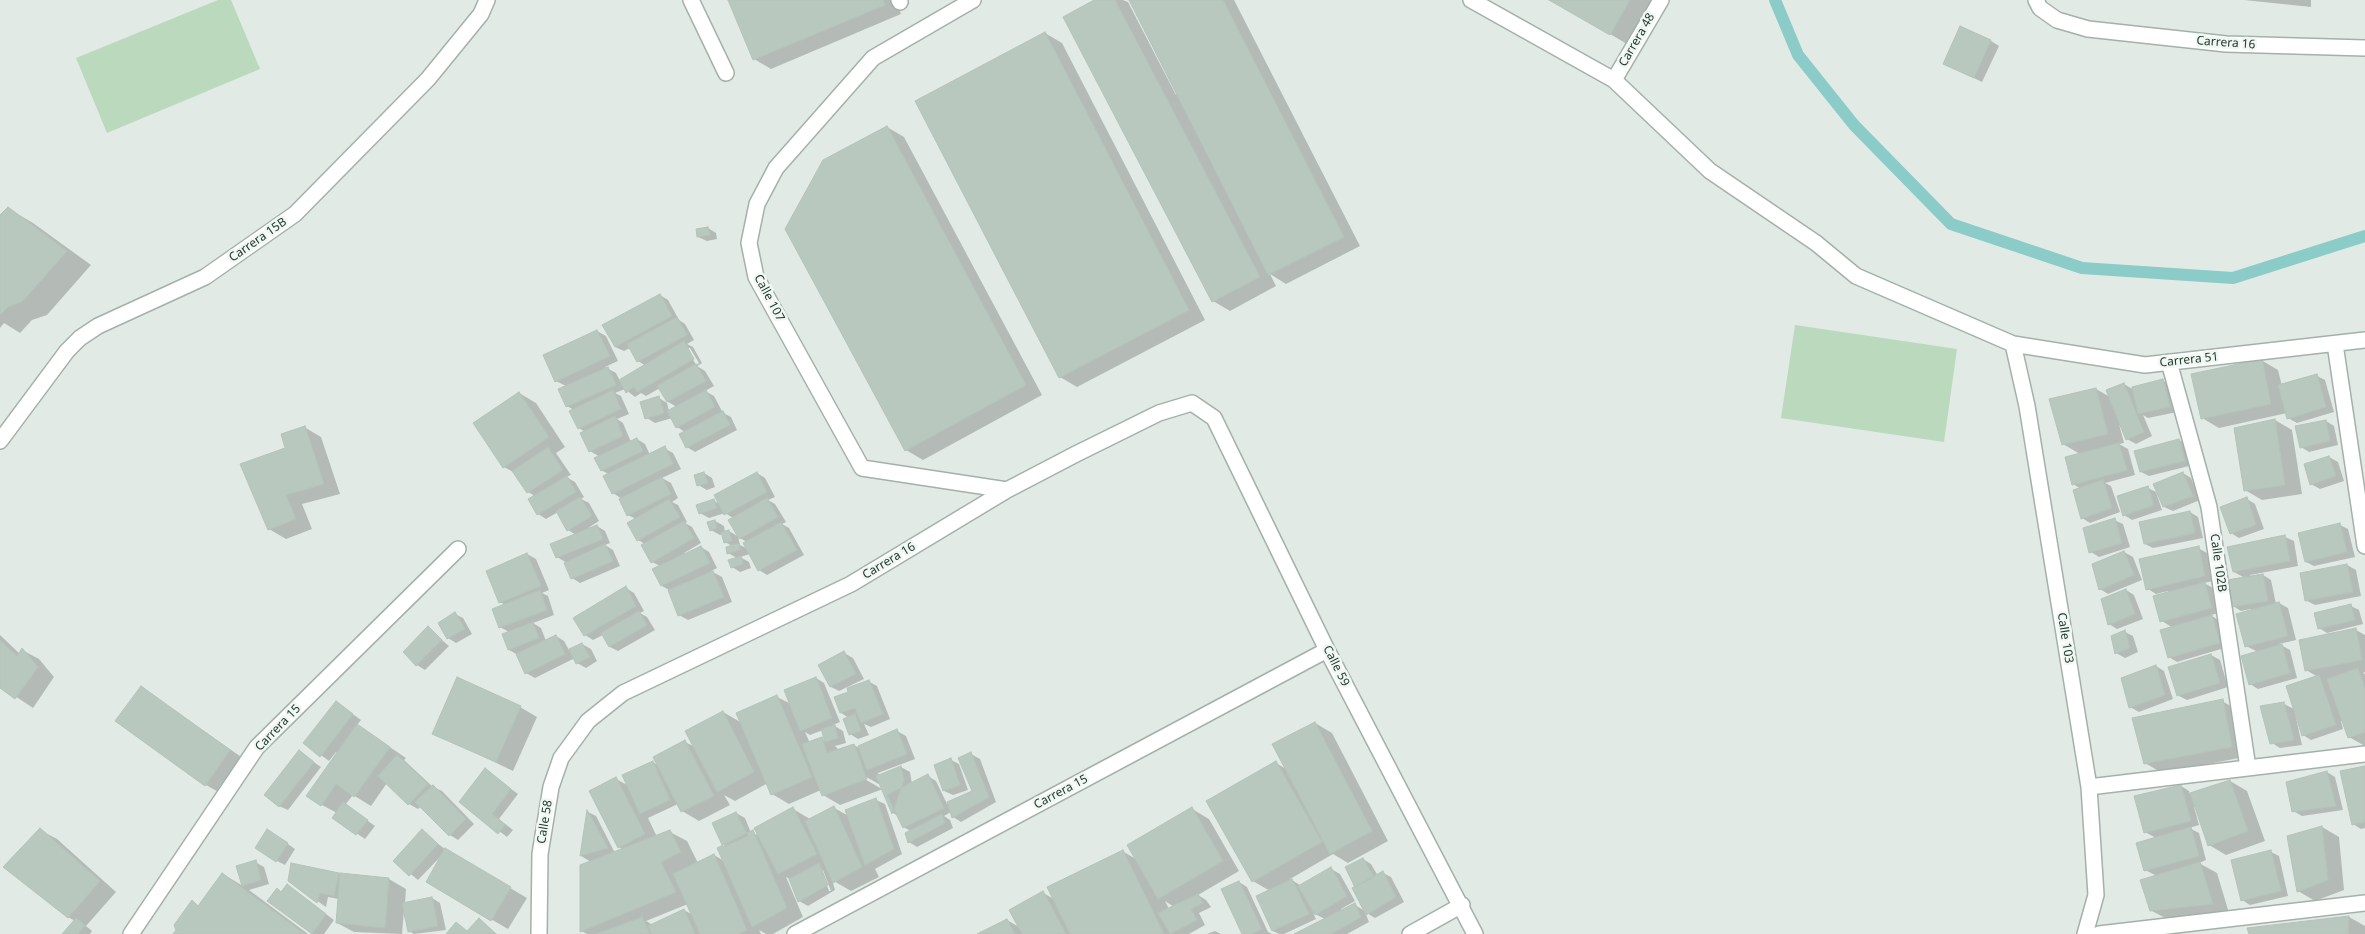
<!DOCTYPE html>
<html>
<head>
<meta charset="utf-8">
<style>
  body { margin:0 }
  canvas { display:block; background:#e1eae4 }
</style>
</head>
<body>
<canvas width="2365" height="934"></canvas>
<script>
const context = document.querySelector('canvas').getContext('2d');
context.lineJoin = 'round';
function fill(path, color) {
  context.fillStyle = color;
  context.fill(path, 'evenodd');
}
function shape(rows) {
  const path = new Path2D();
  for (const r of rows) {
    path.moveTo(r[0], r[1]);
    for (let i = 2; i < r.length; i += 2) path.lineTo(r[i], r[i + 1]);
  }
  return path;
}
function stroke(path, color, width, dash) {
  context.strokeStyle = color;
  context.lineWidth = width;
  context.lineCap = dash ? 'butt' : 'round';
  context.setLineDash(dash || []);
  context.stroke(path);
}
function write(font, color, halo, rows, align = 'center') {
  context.font = font + ' "Noto Sans",sans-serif';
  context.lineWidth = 5;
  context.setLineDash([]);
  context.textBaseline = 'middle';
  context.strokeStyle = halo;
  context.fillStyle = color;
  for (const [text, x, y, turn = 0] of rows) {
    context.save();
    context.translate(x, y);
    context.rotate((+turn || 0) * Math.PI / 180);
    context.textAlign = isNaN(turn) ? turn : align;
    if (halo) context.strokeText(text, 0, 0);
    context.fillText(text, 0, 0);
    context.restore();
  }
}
const green = shape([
  [218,0,231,0,260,69,107,133,76,58],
  [1795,325,1957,349,1944,442,1781,418]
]);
const shadow = shape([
  [729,0,895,0,901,14,771,69,754,59],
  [1097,0,1123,0,1128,2,1176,95,1178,94,1130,0,1234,0,1360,246,1286,284,1270,274,1276,286,1230,311,1213,301],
  [1552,0,1652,0,1627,44],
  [2244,0,2311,0,2311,7],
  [1045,33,1062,43,1205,320,1077,387,1060,377],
  [1991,41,1999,46,1982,82,1953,68],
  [887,127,904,137,1042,395,923,460,906,450],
  [9,209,33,223,91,265,47,315,32,320,20,333,4,323,0,328,0,216],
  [708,228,716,233,717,239,707,241,698,237],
  [660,295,668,300,679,320,685,324,694,340,687,344,693,347,702,363,697,366,705,371,714,386,705,391,714,396,723,413,731,417,737,430,695,452,687,447,685,432,677,427,672,418,655,423,647,418,659,398,667,403,669,411,677,407,668,402,660,388,646,396,641,393,635,397,625,389,615,393,621,396,629,414,617,419,623,423,631,442,637,439,645,444,650,455,664,448,673,453,681,469,662,478,671,483,678,498,672,502,678,505,687,522,685,523,692,527,701,543,684,553,685,554,701,547,709,552,717,568,711,571,722,577,732,602,688,620,679,615,669,590,662,586,660,566,652,562,645,544,638,540,636,519,628,515,622,499,613,493,610,475,601,470,600,457,590,451,585,432,579,428,574,410,567,406,566,386,556,381,597,331,606,336,618,361,605,367,616,373,620,381,646,366,638,361,630,348,624,351,615,347],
  [687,348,690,348,699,363,696,365],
  [2261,360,2278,370,2282,386,2317,376,2325,380,2334,412,2297,423,2288,418,2287,413,2219,428,2202,418],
  [2163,381,2172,385,2177,412,2148,418,2143,415,2152,436,2136,444,2127,439,2119,424,2124,443,2119,444,2128,449,2135,475,2105,483,2111,486,2120,512,2090,523,2082,518,2081,489,2073,484,2080,454,2063,444,2096,389,2110,397,2124,384,2134,390],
  [519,393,536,403,565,447,556,453,571,475,566,477,575,482,584,497,581,499,589,503,599,521,588,528,597,526,605,531,610,543,605,545,613,550,620,566,580,583,572,578,567,563,557,557,576,535,568,530,558,512,546,519,538,514,535,496,528,492,515,473,504,467],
  [2275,420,2292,430,2302,494,2262,500,2245,490,2236,429],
  [2326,421,2334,426,2338,445,2309,452,2301,447],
  [304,427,321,437,340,494,302,504,312,529,286,539,269,529,287,449],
  [2179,440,2188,445,2193,465,2149,476,2141,472],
  [2329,457,2338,462,2344,481,2320,489,2311,484],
  [704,473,712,478,715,487,707,490,698,485],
  [757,473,765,478,775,497,768,500,775,504,786,522,782,524,789,528,804,555,767,575,759,570,750,554,740,557,749,562,751,568,740,572,732,567,737,558,728,553,732,546,725,542,723,534,720,535,711,530,715,521,724,526,725,532,729,531,739,537,733,518,725,513,709,518,700,513,714,501,720,504],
  [738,537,747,542,748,549,740,545],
  [2183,473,2191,478,2200,500,2173,511,2164,507],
  [2148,488,2156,492,2162,510,2132,520,2124,515],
  [2247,499,2255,504,2264,529,2239,538,2231,533],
  [2190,512,2198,517,2203,538,2153,548,2145,544],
  [2114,520,2123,524,2130,547,2099,557,2091,552],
  [2340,525,2348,529,2355,557,2314,566,2306,562],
  [2285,537,2294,541,2298,566,2250,575,2251,577,2263,575,2271,580,2276,604,2279,603,2288,608,2296,640,2279,644,2290,650,2297,678,2258,689,2250,684,2258,652,2246,646,2251,609,2241,611,2233,606,2245,578,2234,572],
  [2198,548,2207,553,2213,581,2204,583,2213,588,2220,613,2210,615,2220,621,2228,647,2177,662,2169,657,2173,628,2162,621,2168,591,2156,594,2148,589],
  [2124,552,2133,557,2142,580,2108,594,2100,589],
  [527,554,536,559,549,590,542,593,548,596,554,615,533,623,541,628,546,641,556,636,564,641,569,650,582,644,591,649,597,661,586,668,577,663,575,658,535,678,526,673,518,655,509,650,509,632,500,627,505,605,500,602],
  [2347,565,2356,570,2361,596,2315,605,2307,601],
  [626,588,634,593,644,611,640,613,647,617,655,630,618,651,610,647,603,635,593,640,585,635],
  [2126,590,2134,595,2143,619,2117,629,2109,624],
  [2351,606,2359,610,2363,624,2327,633,2319,628],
  [455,614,463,618,472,634,456,643,448,638],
  [428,628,449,646,425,670,417,665],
  [2356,630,2365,635,2365,672,2363,673,2365,674,2365,746,2349,737,2343,720,2341,721,2343,729,2311,740,2303,735,2318,677,2306,670],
  [2125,632,2133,636,2138,652,2125,658,2116,653],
  [0,635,20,654,22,650,39,659,54,677,33,708,0,686],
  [844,653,853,658,864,679,839,691,831,687],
  [2211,655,2220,660,2228,687,2187,700,2179,696],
  [2156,666,2164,671,2173,699,2139,712,2130,707],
  [816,678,824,683,840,722,833,725,843,731,846,743,835,746,839,750,854,745,861,749,897,731,906,736,915,759,878,773,879,776,901,767,910,772,912,784,928,776,936,781,947,804,974,791,971,754,980,759,996,802,961,822,953,817,951,812,944,816,950,820,953,828,917,847,909,842,911,831,903,827,898,816,893,813,883,789,840,805,823,795,821,790,789,804,772,794,768,783,735,801,724,795,730,805,699,821,682,811,678,804,648,818,657,837,670,832,687,841,698,863,714,855,724,861,724,846,736,813,745,818,751,833,759,835,793,809,810,819,834,808,849,816,876,800,885,804,902,854,875,869,879,877,851,891,832,880,835,890,808,906,799,901,791,880,786,877,803,917,773,934,766,934,759,930,761,934,587,934,581,931,591,862,581,856,588,812,596,816,615,853,623,850,619,847,616,779,629,786,653,762,659,766,685,742,695,747,723,712,742,723,777,697,791,704],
  [823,730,826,741,821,738,810,743,805,732,810,735],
  [863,775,882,786,882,789,861,777],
  [821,870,823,870,831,891,829,891],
  [688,904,693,915,684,910,653,925,646,921],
  [868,681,877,686,890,719,871,727,864,724,869,735,858,739,850,734,849,718,841,713],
  [141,687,247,761,222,794,206,785],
  [2222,701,2239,711,2249,756,2162,773,2145,763],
  [336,702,361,720,357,725,406,758,404,760,433,787,442,791,474,824,458,840,450,835,421,806,418,809,409,804,387,783,371,806,353,795,345,805,375,826,365,839,334,818,337,813,322,805,338,753,336,752,329,761,305,743],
  [2284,704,2294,709,2302,745,2280,748,2272,743],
  [520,707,537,717,513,771,434,733],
  [1315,723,1332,733,1388,841,1348,863,1333,854,1290,879,1300,885,1331,869,1340,874,1355,901,1341,909,1342,911,1355,905,1365,911,1346,868,1363,859,1371,864,1378,876,1383,873,1391,877,1404,902,1375,918,1365,912,1369,922,1347,934,1296,934,1325,919,1313,913,1316,919,1284,934,1279,934,1273,931,1258,897,1270,891,1253,881,1276,763,1286,769],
  [299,752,321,767,288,810,279,806],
  [951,760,959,764,968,790,953,795,944,791,935,765],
  [2365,767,2365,828,2361,829,2353,824],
  [485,770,518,794,499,819,513,830,507,837,460,801],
  [2327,772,2335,777,2343,810,2302,816,2293,811],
  [2230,781,2247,791,2265,841,2226,855,2209,845,2196,806,2194,807,2199,825,2189,828,2199,833,2206,860,2199,863,2217,873,2229,913,2169,920,2152,911,2157,876,2145,870,2156,838,2145,832,2181,786,2189,791,2190,794],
  [1192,809,1209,819,1239,871,1198,895,1206,900,1211,907,1199,913,1205,925,1189,934,980,934,1007,920,1019,927,1043,893,1054,899,1122,851,1136,859],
  [1165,901,1174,907,1169,909],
  [2322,827,2339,837,2344,890,2315,901,2298,891],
  [40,830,57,839,116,892,86,926,92,931,90,934,64,934,75,921,68,917],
  [422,831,446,850,527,898,508,929,427,882,442,855,418,880,395,861],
  [275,835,295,849,285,865,277,861],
  [2271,852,2279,856,2288,896,2250,905,2242,900],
  [255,862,264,867,269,884,249,890,308,934,175,934,192,902,200,907,223,874,243,886,238,867],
  [338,874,389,879,406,889,405,904,432,898,440,903,446,930,414,934,409,931,404,911,402,934,354,932,337,923,339,899,328,897,326,907,289,881],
  [1239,882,1247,887,1268,932,1272,934,1243,934],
  [277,889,282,892,295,891,334,920,324,934,313,934,268,901],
  [2349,917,2365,926,2365,934,2250,934,2249,929],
  [479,920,497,934,447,934,456,924,468,932],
  [1215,931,1221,934,1207,934]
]);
const stream = shape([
  [1775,0,1798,55,1854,125,1951,224,2082,268,2233,278,2365,236]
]);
const building = shape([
  [728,0,883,0,885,5,753,60,728,0],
  [1094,0,1115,0,1260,277,1212,302,1063,17,1094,0],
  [1129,0,1223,0,1344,237,1268,275,1129,0],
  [1549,0,1630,0,1610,35,1549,0],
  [1960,26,1991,40,1974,78,1943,64,1960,26],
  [1045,32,1189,310,1059,378,915,101,1045,32],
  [887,126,1026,385,905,451,785,229,823,160,887,126],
  [8,207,67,251,23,301,8,307,0,315,0,215,8,207],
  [708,227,710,235,697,237,696,229,708,227],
  [660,294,672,316,615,347,602,325,660,294],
  [677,317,687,335,637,362,627,344,677,317],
  [597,330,610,356,555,382,543,355,597,330],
  [684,341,694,359,637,392,634,387,626,393,619,380,684,341],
  [2262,359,2271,404,2201,419,2191,374,2262,359],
  [696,364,706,381,667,402,657,386,696,364],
  [608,367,616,385,566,407,558,389,608,367],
  [2317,374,2326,407,2287,419,2278,385,2317,374],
  [2163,379,2170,407,2138,414,2132,387,2163,379],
  [2124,383,2144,432,2126,440,2106,390,2124,383],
  [2096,388,2108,434,2062,445,2049,399,2096,388],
  [613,390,621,409,578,429,569,411,613,390],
  [706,390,715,407,676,428,667,411,706,390],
  [519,392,549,437,503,468,473,423,519,392],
  [659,396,664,413,645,419,640,402,659,396],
  [723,411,730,425,686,448,679,434,723,411],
  [615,416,623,436,589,452,580,433,615,416],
  [2275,419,2285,485,2244,491,2234,428,2275,419],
  [2326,420,2330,441,2300,448,2295,426,2326,420],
  [305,426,324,484,286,495,296,519,268,530,240,464,285,448,281,434,305,426],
  [637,438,643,451,601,471,594,458,637,438],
  [2179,439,2185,461,2140,472,2134,451,2179,439],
  [2119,443,2127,470,2072,485,2065,457,2119,443],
  [665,446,673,464,612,494,603,476,665,446],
  [548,447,563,470,527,493,512,471,548,447],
  [2329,456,2336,476,2310,485,2304,464,2329,456],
  [704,472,708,483,697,486,694,475,704,472],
  [757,472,767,492,724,515,714,495,757,472],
  [2183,472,2193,496,2163,507,2153,484,2183,472],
  [567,476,576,492,537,515,528,499,567,476],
  [662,477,671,494,627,516,619,499,662,477],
  [2103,480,2112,508,2081,519,2073,490,2103,480],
  [2148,486,2154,505,2123,516,2117,496,2148,486],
  [580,497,592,516,567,531,556,511,580,497],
  [2247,497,2256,525,2230,534,2220,507,2247,497],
  [767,498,778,517,739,539,728,520,767,498],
  [669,499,680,517,637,541,627,523,669,499],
  [714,499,717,508,699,514,696,505,714,499],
  [2190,511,2195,533,2144,544,2139,522,2190,511],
  [2115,518,2122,543,2089,553,2083,528,2115,518],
  [715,520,717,528,710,531,707,522,715,520],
  [684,521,694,538,651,563,641,545,684,521],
  [781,522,797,550,758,571,743,543,781,522],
  [2340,523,2347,552,2305,562,2298,533,2340,523],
  [597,525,603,539,556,558,550,544,597,525],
  [729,530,732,541,724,543,721,532,729,530],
  [2285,535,2290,561,2233,572,2227,547,2285,535],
  [739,543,740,550,727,554,726,547,739,543],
  [605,544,613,561,571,579,564,563,605,544],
  [701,546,710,563,661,586,652,569,701,546],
  [2199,546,2205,576,2146,590,2139,559,2199,546],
  [2124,551,2134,575,2099,590,2092,564,2124,551],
  [527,553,541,586,499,603,486,571,527,553],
  [741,556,743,564,731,568,728,560,741,556],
  [2347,564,2353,592,2305,601,2300,573,2347,564],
  [713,571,724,597,678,616,668,590,713,571],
  [2263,574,2268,601,2232,607,2227,580,2263,574],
  [2205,582,2212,608,2160,622,2153,596,2205,582],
  [626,586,636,606,584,636,573,618,626,586],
  [2126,589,2135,614,2108,625,2101,599,2126,589],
  [540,590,547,610,499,628,492,609,540,590],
  [2279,602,2288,636,2245,647,2236,614,2279,602],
  [2351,604,2355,620,2318,629,2314,613,2351,604],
  [639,611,647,625,609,647,601,633,639,611],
  [455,612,465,629,447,639,438,623,455,612],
  [2212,615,2220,643,2168,658,2160,630,2212,615],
  [533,622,539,638,508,650,502,634,533,622],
  [428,626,442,640,416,666,403,652,428,626],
  [2356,628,2362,660,2305,671,2299,640,2356,628],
  [2125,630,2130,648,2115,654,2111,636,2125,630],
  [556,635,565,654,525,674,516,654,556,635],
  [0,640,17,656,22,648,38,667,15,699,0,688,0,640],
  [582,643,590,657,576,664,569,649,582,643],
  [2282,644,2290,673,2249,685,2241,656,2282,644],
  [844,651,856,674,830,687,818,665,844,651],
  [2211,654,2220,683,2177,696,2168,667,2211,654],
  [2156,665,2165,695,2129,708,2121,678,2156,665],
  [2358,668,2365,689,2365,732,2348,738,2327,679,2358,668],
  [2319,675,2336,725,2302,736,2286,686,2319,675],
  [457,677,521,706,496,762,432,734,457,677],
  [816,677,832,718,800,731,784,690,816,677],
  [869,680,883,714,861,723,855,708,840,713,834,697,848,692,847,688,869,680],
  [141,686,230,750,205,786,115,721,141,686],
  [777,695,812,777,771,795,736,713,777,695],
  [2223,699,2232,747,2144,764,2132,718,2223,699],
  [336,701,353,714,320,757,303,743,336,701],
  [2284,702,2294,740,2270,744,2260,706,2284,702],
  [723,711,754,772,717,792,685,731,723,711],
  [855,714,861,731,849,735,843,719,855,714],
  [1315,722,1372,831,1330,854,1272,744,1315,722],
  [357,724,390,747,354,797,336,784,321,806,306,796,357,724],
  [835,725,838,738,825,742,821,729,835,725],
  [897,729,907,754,867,770,858,746,897,729],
  [822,737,827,753,854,744,867,779,822,796,802,744,822,737],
  [685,740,714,796,681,812,653,757,685,740],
  [299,750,314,762,279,807,264,795,299,750],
  [971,752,989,797,952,818,947,802,972,791,958,758,971,752],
  [397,755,428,784,408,805,378,776,397,755],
  [951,758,960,785,943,791,934,765,951,758],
  [653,761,670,800,640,814,622,775,653,761],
  [1276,761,1322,842,1252,882,1206,801,1276,761],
  [901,766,904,780,892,814,876,776,901,766],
  [2365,766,2365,822,2352,825,2340,771,2365,766],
  [485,768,511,789,492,814,505,825,498,834,459,802,485,768],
  [2327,771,2336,806,2292,812,2286,782,2327,771],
  [928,774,944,808,903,828,887,795,928,774],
  [616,777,645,834,618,848,589,791,616,777],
  [2230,780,2248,831,2208,846,2190,793,2230,780],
  [433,785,466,819,449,836,415,802,433,785],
  [2181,785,2191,821,2144,833,2134,796,2181,785],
  [876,798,894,849,865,865,845,810,876,798],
  [343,802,368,820,356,835,332,818,343,802],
  [834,806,862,867,833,883,805,821,834,806],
  [793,807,817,854,778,874,754,828,793,807],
  [1192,807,1223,861,1158,899,1127,845,1192,807],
  [587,810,608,848,580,856,587,810],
  [736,812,748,836,723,847,712,823,736,812],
  [942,814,945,823,908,843,905,833,942,814],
  [2322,826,2328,880,2297,892,2287,836,2322,826],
  [2191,827,2199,856,2144,871,2136,843,2191,827],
  [40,828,100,881,68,918,3,867,40,828],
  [267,829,288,843,276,862,255,848,267,829],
  [422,829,438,844,409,876,393,861,422,829],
  [670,830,681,852,661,862,676,892,580,932,580,865,670,830],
  [753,830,787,908,752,927,717,848,753,830],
  [445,848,511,887,491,921,426,882,445,848],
  [1123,850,1164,934,1070,934,1047,887,1123,850],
  [2271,850,2281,891,2241,901,2231,860,2271,850],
  [714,854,747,930,739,934,700,934,673,874,714,854],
  [1363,858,1374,877,1355,887,1345,867,1363,858],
  [256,860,261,880,242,886,236,866,256,860],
  [2200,862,2213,904,2150,911,2140,880,2200,862],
  [291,863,339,873,334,896,320,893,317,903,288,881,291,863],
  [819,863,828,885,798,902,789,879,819,863],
  [1331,867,1347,896,1315,915,1298,886,1331,867],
  [1383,871,1396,897,1366,915,1352,888,1383,871],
  [222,873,305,934,173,934,176,930,174,925,192,900,198,906,222,873],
  [340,873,389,878,385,928,336,923,340,873],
  [1292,879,1309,914,1272,931,1256,896,1292,879],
  [1239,881,1262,929,1252,934,1242,934,1221,889,1239,881],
  [287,884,326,914,312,934,267,901,277,888,281,892,287,884],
  [1043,891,1066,934,1022,934,1009,910,1043,891],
  [1198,894,1203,903,1191,909,1197,920,1170,934,1158,913,1198,894],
  [432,897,438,926,408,932,402,903,432,897],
  [1355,903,1361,917,1331,934,1294,934,1355,903],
  [684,909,695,934,652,934,648,926,684,909],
  [2349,916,2348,934,2249,934,2247,928,2349,916],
  [642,917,650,934,596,934,642,917],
  [76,918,85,925,78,934,62,934,76,918],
  [479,918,496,934,446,934,456,922,467,931,479,918],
  [1007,919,1015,934,977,934,1007,919]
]);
const minor = shape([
  [691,0,726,73],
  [899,0,900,2],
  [973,0,873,58,776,168,757,204,749,243,756,277,862,468,1007,490],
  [1471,0,1614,80,1710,171,1816,243,1856,276,2013,344,2145,365,2365,340],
  [2036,0,2040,8,2057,20,2088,29,2226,44,2365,48],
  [1614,80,1661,0],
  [2013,344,2027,406,2089,787,2096,895,2085,934],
  [2335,344,2365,546],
  [2169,362,2209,507,2248,768],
  [0,441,67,351,80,338,98,326,205,277,295,214,428,79,481,14,487,0],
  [2089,787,2365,754],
  [131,934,257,747,458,549],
  [539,934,540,854,551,787,561,758,588,721,623,693,851,584,1007,490,1076,454,1159,413,1192,403,1214,418,1327,650,1475,934],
  [795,934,1327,650],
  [1410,934,1462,905],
  [2099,934,2365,903]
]);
const streetNames = [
  ["Carrera 48",1637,40,-60],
  ["Carrera 16",2226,43,4],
  ["Carrera 15B",258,240,-35],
  ["Calle 107",769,298,62],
  ["Carrera 51",2189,360,-6],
  ["Carrera 16",889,561,-31],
  ["Calle 102B",2218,563,82],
  ["Calle 103",2065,638,81],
  ["Calle 59",1336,666,63],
  ["Carrera 15",278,728,-46],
  ["Carrera 15",1061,792,-28],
  ["Calle 58",545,822,-81]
];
fill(green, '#bbdabd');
fill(shadow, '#0003');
stroke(stream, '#8cccc8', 12);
fill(building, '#b9c8bf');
stroke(building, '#b4c3b9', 1);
stroke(minor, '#a4b1aa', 18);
stroke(minor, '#fff', 15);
write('12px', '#22392e', '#f1f7f3', streetNames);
</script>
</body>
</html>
